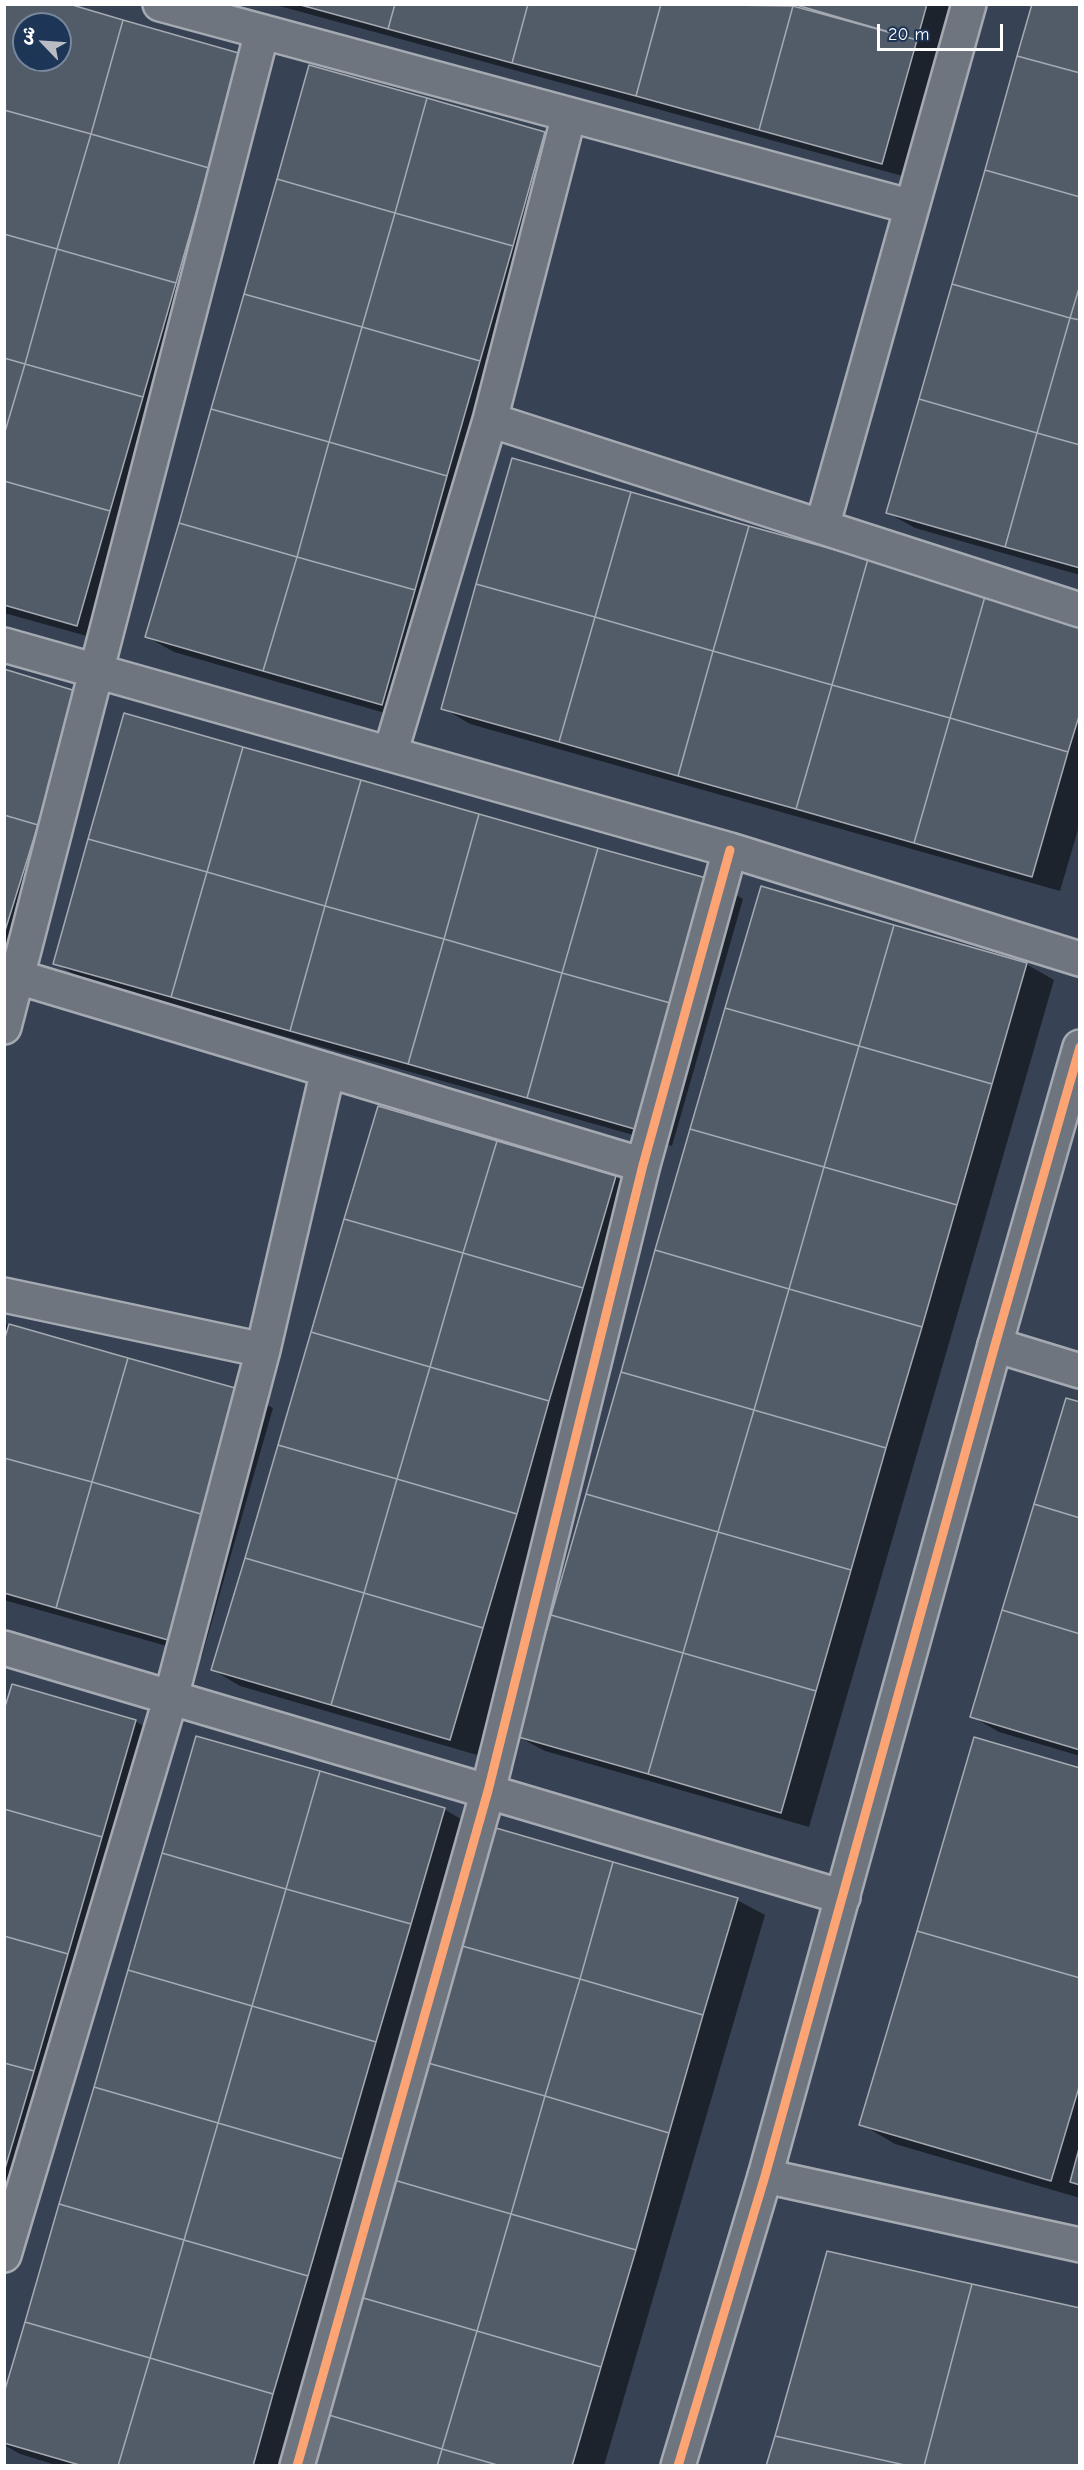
<!DOCTYPE html>
<html>
<head>
<meta charset="utf-8">
<style>
  body { margin:0 }
  #map { position:relative; width:1084px; height:2470px; overflow:hidden; background:#374354; font-family:"Comic Neue","Playpen Sans Arabic",sans-serif }
  canvas { display:block }
  .frame { position:absolute; inset:0; border:6px solid #fff; pointer-events:none }
  .north { position:absolute; left:12px; top:12px; width:60px; height:60px; box-sizing:border-box; background:#1d3557; border:2px solid #77869a; border-radius:50%; rotate:295deg; font-size:16px; font-weight:700; line-height:24px; text-align:center; color:#fff }
  .north::after { content:''; display:block; margin:auto; width:21px; height:27px; background:#b9bdc3; clip-path:polygon(50% 0,100% 100%,50% 72%,0 100%) }
  .scale { position:absolute; left:877px; top:24px; width:126px; height:27px; box-sizing:border-box; border:3px solid #fff; border-top:0; padding-left:8px; font-size:18px; line-height:21px; white-space:nowrap; color:#fff; -webkit-text-stroke:4px #1d3557; paint-order:stroke }
</style>
</head>
<body>
<div id="map">
<canvas width="1084" height="2470"></canvas>
<div class="frame"></div>
<div class="north">ش</div>
<div class="scale">20 m</div>
</div>
<script>
const context = document.querySelector('canvas').getContext('2d');
context.lineJoin = 'round';
function fill(path, color) {
  context.fillStyle = color;
  context.fill(path, 'evenodd');
}
function shape(rows) {
  const path = new Path2D();
  for (const r of rows) {
    path.moveTo(r[0], r[1]);
    for (let i = 2; i < r.length; i += 2) path.lineTo(r[i], r[i + 1]);
  }
  return path;
}
function stroke(path, color, width, dash) {
  context.strokeStyle = color;
  context.lineWidth = width;
  context.lineCap = dash ? 'butt' : 'round';
  context.setLineDash(dash || []);
  context.stroke(path);
}
const shadow = shape([
  [4,4,241,55,105,641,4,613],
  [24,24,60,24,60,60,24,60],
  [272,4,958,4,910,178],
  [1080,4,1080,575,915,528,888,513],
  [310,67,545,133,572,149,409,720,174,652,147,637],
  [1080,621,1080,823,1060,891,470,724,443,708],
  [4,671,78,693,106,709,4,1038],
  [716,883,743,899,672,1146,82,979,55,963],
  [1026,964,1054,980,809,1827,545,1751,517,1736],
  [379,1108,616,1177,643,1193,477,1755,240,1686,213,1670],
  [4,1324,246,1393,273,1408,202,1656,4,1600],
  [1080,1404,1080,1756,999,1732,971,1716],
  [4,1715,135,1721,163,1737,4,2280],
  [1080,1769,1080,2198,895,2144,861,2124],
  [444,1809,471,1825,285,2466,59,2466,20,2454,4,2445,4,2398],
  [737,1900,765,1915,604,2466,304,2466]
]);
const building = shape([
  [4,4,69,4,123,20,91,134,4,110,4,4],
  [24,24,60,24,60,60,24,60,24,24],
  [297,4,395,4,388,29,297,4],
  [395,4,528,4,512,63,388,29,395,4],
  [528,4,661,4,636,96,512,63,528,4],
  [661,4,793,6,759,130,636,96,661,4],
  [793,4,927,4,917,40,793,4],
  [1032,4,1080,4,1080,73,1017,56,1032,4],
  [793,6,917,40,882,164,759,130,793,6],
  [123,20,242,54,209,168,91,134,123,20],
  [1017,56,1080,73,1080,197,985,170,1017,56],
  [309,65,427,98,395,213,277,179,309,65],
  [427,98,545,132,513,246,395,213,427,98],
  [4,110,91,134,57,249,4,234,4,110],
  [91,134,209,168,176,283,57,249,91,134],
  [985,170,1080,197,1080,285,1070,318,952,284,985,170],
  [277,179,395,213,362,327,244,294,277,179],
  [395,213,513,246,480,361,362,327,395,213],
  [4,234,57,249,25,364,4,358,4,234],
  [57,249,176,283,143,397,25,364,57,249],
  [952,284,1070,318,1037,433,919,399,952,284],
  [1080,285,1080,320,1070,318,1080,285],
  [244,294,362,327,329,442,211,409,244,294],
  [1070,318,1080,320,1080,445,1037,433,1070,318],
  [362,327,480,361,447,476,329,442,362,327],
  [4,358,25,364,4,435,4,358],
  [25,364,143,397,110,511,4,481,4,435,25,364],
  [919,399,1037,433,1005,547,886,513,919,399],
  [211,409,329,442,297,557,179,523,211,409],
  [1037,433,1080,445,1080,568,1005,547,1037,433],
  [329,442,447,476,415,590,297,557,329,442],
  [512,458,631,492,595,617,476,584,512,458],
  [4,481,110,511,77,626,4,605,4,481],
  [631,492,749,526,713,651,595,617,631,492],
  [179,523,297,557,263,671,145,637,179,523],
  [749,526,868,559,832,685,713,651,749,526],
  [297,557,415,590,382,705,263,671,297,557],
  [868,559,986,593,950,718,832,685,868,559],
  [476,584,595,617,559,742,441,709,476,584],
  [986,593,1080,619,1080,713,1068,752,950,718,986,593],
  [595,617,713,651,678,776,559,742,595,617],
  [713,651,832,685,796,809,678,776,713,651],
  [4,669,79,692,38,825,4,815,4,669],
  [832,685,950,718,914,843,796,809,832,685],
  [124,713,243,747,207,872,88,839,124,713],
  [950,718,1068,752,1032,877,914,843,950,718],
  [243,747,361,780,325,906,207,872,243,747],
  [361,780,479,814,444,939,325,906,361,780],
  [479,814,598,848,562,973,444,939,479,814],
  [4,815,38,825,4,934,4,815],
  [88,839,207,872,171,997,53,964,88,839],
  [598,848,717,881,681,1006,562,973,598,848],
  [207,872,325,906,290,1031,171,997,207,872],
  [761,886,894,925,859,1046,725,1008,761,886],
  [325,906,444,939,408,1064,290,1031,325,906],
  [894,925,1027,963,992,1084,859,1046,894,925],
  [444,939,562,973,527,1098,408,1064,444,939],
  [562,973,681,1006,645,1132,527,1098,562,973],
  [725,1008,859,1046,824,1167,690,1129,725,1008],
  [859,1046,992,1084,957,1205,824,1167,859,1046],
  [378,1106,497,1141,463,1253,344,1219,378,1106],
  [690,1129,824,1167,789,1289,655,1250,690,1129],
  [497,1141,616,1176,583,1288,463,1253,497,1141],
  [824,1167,957,1205,922,1327,789,1289,824,1167],
  [344,1219,463,1253,430,1367,311,1332,344,1219],
  [655,1250,789,1289,754,1410,621,1372,655,1250],
  [463,1253,583,1288,549,1401,430,1367,463,1253],
  [789,1289,922,1327,886,1448,754,1410,789,1289],
  [9,1324,128,1358,92,1482,4,1458,4,1341,9,1324],
  [311,1332,430,1367,397,1479,278,1445,311,1332],
  [128,1358,246,1391,211,1517,92,1482,128,1358],
  [430,1367,549,1401,517,1514,397,1479,430,1367],
  [621,1372,754,1410,718,1532,586,1494,621,1372],
  [1066,1398,1080,1402,1080,1518,1034,1504,1066,1398],
  [754,1410,886,1448,851,1570,718,1532,754,1410],
  [278,1445,397,1479,364,1593,245,1558,278,1445],
  [4,1458,92,1482,56,1608,4,1593,4,1458],
  [397,1479,517,1514,483,1628,364,1593,397,1479],
  [92,1482,211,1517,175,1642,56,1608,92,1482],
  [586,1494,718,1532,683,1653,551,1615,586,1494],
  [1034,1504,1080,1518,1080,1634,1002,1610,1034,1504],
  [718,1532,851,1570,816,1691,683,1653,718,1532],
  [245,1558,364,1593,331,1705,211,1670,245,1558],
  [364,1593,483,1628,450,1740,331,1705,364,1593],
  [1002,1610,1080,1634,1080,1750,970,1717,1002,1610],
  [551,1615,683,1653,648,1774,515,1736,551,1615],
  [683,1653,816,1691,781,1813,648,1774,683,1653],
  [12,1684,136,1720,102,1837,4,1809,4,1710,12,1684],
  [196,1736,320,1771,286,1889,162,1853,196,1736],
  [974,1737,1080,1768,1080,1978,917,1931,974,1737],
  [320,1771,445,1808,411,1924,286,1889,320,1771],
  [4,1809,102,1837,68,1954,4,1936,4,1809],
  [489,1826,613,1862,580,1979,455,1944,489,1826],
  [162,1853,286,1889,252,2006,128,1970,162,1853],
  [613,1862,738,1898,703,2015,580,1979,613,1862],
  [286,1889,411,1924,376,2042,252,2006,286,1889],
  [917,1931,1080,1978,1080,2084,1051,2181,859,2125,917,1931],
  [4,1936,68,1954,34,2071,4,2063,4,1936],
  [455,1944,580,1979,545,2096,421,2061,455,1944],
  [128,1970,252,2006,218,2123,94,2087,128,1970],
  [580,1979,703,2015,669,2133,545,2096,580,1979],
  [252,2006,376,2042,342,2159,218,2123,252,2006],
  [421,2061,545,2096,511,2214,387,2178,421,2061],
  [4,2063,34,2071,4,2172,4,2063],
  [94,2087,218,2123,184,2240,59,2204,94,2087],
  [545,2096,669,2133,636,2250,511,2214,545,2096],
  [218,2123,342,2159,308,2276,184,2240,218,2123],
  [1080,2145,1080,2185,1070,2182,1080,2145],
  [387,2178,511,2214,477,2331,353,2295,387,2178],
  [59,2204,184,2240,150,2358,25,2322,59,2204],
  [511,2214,636,2250,601,2367,477,2331,511,2214],
  [184,2240,308,2276,273,2394,150,2358,184,2240],
  [827,2251,972,2284,924,2466,909,2466,775,2436,827,2251],
  [972,2284,1080,2308,1080,2466,924,2466,972,2284],
  [353,2295,477,2331,442,2449,319,2412,353,2295],
  [25,2322,150,2358,118,2466,83,2466,4,2443,4,2393,25,2322],
  [477,2331,601,2367,572,2466,501,2466,442,2449,477,2331],
  [150,2358,273,2394,253,2466,118,2466,150,2358],
  [319,2412,442,2449,437,2466,303,2466,319,2412],
  [775,2436,909,2466,766,2466,775,2436],
  [442,2449,501,2466,437,2466,442,2449]
]);
const street = shape([
  [160,4,912,207],
  [490,420,1080,610],
  [822,527,969,4],
  [4,645,730,850,1080,959],
  [390,754,490,420,569,115],
  [18,977,643,1165],
  [4,1027,262,32],
  [4,1295,263,1350],
  [995,1345,1080,1371],
  [4,1648,843,1897],
  [765,2176,1080,2245],
  [4,2255,171,1697,263,1350,328,1070],
  [297,2466,488,1791,643,1165,730,850]
]);
const secondary = shape([
  [678,2466,765,2176,995,1345,1080,1047]
]);
const cycleway = shape([
  [297,2466,488,1791,643,1165,730,850],
  [678,2466,765,2176,995,1345,1080,1047]
]);
fill(shadow, '#0007');
fill(building, '#525b68');
stroke(building, '#a5aab2', 1.5);
stroke(street, '#a5aab2', 38);
stroke(secondary, '#a5aab2', 38);
stroke(street, '#6f757e', 33);
stroke(secondary, '#6f757e', 33);
stroke(cycleway, '#fda474', 9);
</script>
</body>
</html>
